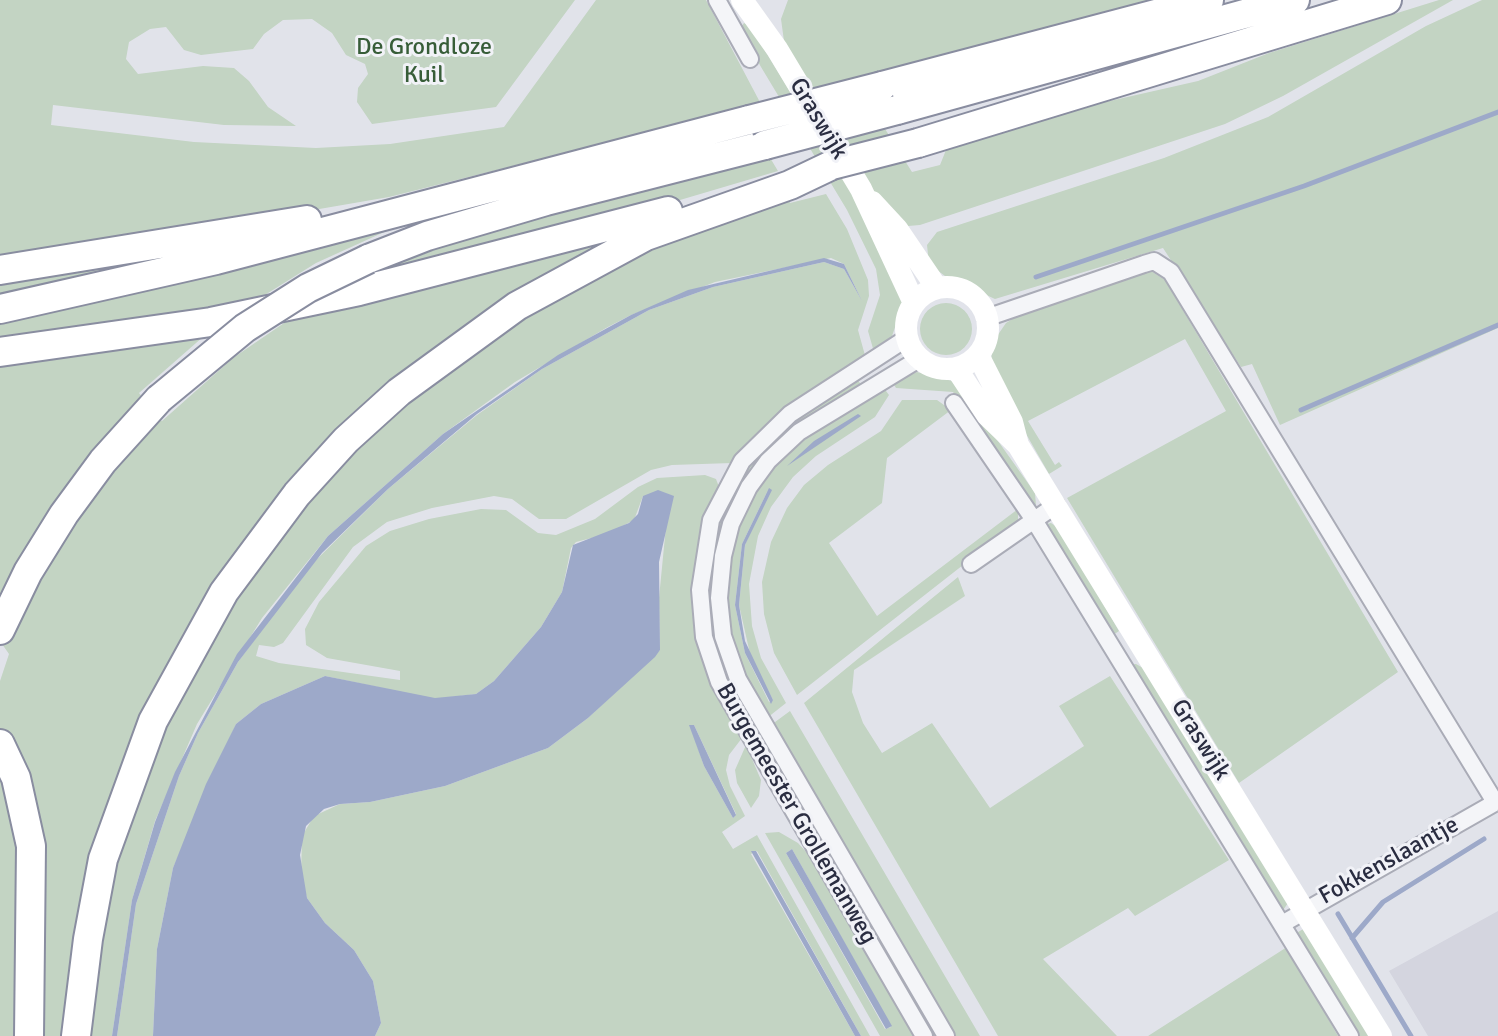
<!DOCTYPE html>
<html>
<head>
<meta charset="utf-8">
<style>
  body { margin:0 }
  canvas { display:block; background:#e1e3ea }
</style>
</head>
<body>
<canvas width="1498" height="1036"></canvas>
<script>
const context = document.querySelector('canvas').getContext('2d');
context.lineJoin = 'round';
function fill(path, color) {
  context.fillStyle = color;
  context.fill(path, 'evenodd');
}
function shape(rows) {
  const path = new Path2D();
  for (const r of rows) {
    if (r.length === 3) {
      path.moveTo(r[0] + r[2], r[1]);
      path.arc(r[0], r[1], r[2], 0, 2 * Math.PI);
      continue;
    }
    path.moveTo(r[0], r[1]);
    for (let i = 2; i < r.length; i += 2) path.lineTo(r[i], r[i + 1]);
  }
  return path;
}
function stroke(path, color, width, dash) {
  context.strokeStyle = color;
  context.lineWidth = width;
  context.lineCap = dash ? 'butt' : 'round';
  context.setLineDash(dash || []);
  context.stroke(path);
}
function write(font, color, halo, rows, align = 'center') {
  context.font = font + ' Signika,sans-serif';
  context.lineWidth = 6;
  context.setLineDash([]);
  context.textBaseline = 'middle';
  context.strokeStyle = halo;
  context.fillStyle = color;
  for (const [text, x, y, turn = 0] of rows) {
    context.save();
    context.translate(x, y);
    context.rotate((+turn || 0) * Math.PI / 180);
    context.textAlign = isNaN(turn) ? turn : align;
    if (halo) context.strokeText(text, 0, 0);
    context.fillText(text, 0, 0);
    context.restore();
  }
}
const built = shape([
  [1498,911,1498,1036,1428,1036,1389,971]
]);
const green = shape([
  [0,0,575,0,496,107,372,124,357,102,358,88,368,74,365,64,346,55,332,33,312,19,283,20,264,34,253,49,201,55,184,50,166,27,150,29,129,42,126,59,138,74,203,66,234,68,249,81,268,107,296,126,224,125,53,105,51,125,194,142,316,148,390,144,504,127,596,0,706,0,762,106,703,123,648,132,389,197,0,264],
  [788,0,1151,0,1116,9,1071,30,855,81,912,172,940,165,946,150,1101,103,1198,81,1269,53,1439,0,1453,0,1283,96,1225,124,920,225,908,226,885,211,784,41,781,19],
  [1482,0,1498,0,1498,328,1280,425,1252,364,1241,367,1163,248,995,299,945,276,929,264,927,245,937,232,1164,158,1268,117,1426,26],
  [744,23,750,26,850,190,903,304,892,336,874,352,868,331,880,295,876,269,847,210,761,67,740,29],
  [766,151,778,171,653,208,375,275,374,272,392,258],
  [826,194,847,229,868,280,869,296,858,330,866,359,780,414,732,463,672,465,651,470,566,519,539,519,512,499,494,496,432,508,387,522,353,547,283,643,274,647,259,645,256,656,279,663,400,680,400,671,327,658,306,645,305,629,319,602,366,546,390,531,429,519,481,509,506,510,538,533,556,535,595,519,638,487,657,478,705,475,716,479,719,487,704,521,695,563,693,606,706,670,742,738,729,755,726,770,730,786,745,816,722,832,733,849,757,835,870,1036,861,1036,757,851,751,854,855,1036,375,1036,381,1023,373,981,354,950,325,923,307,898,301,877,302,836,314,816,340,804,370,802,445,786,548,748,588,718,660,650,659,598,667,516,643,496,634,520,607,534,576,542,571,548,562,592,541,627,494,681,476,694,435,699,325,676,261,704,236,724,173,868,157,949,153,1036,117,1036,136,904,179,776,198,733,238,662,306,570,388,489,477,415,542,369,649,310,713,287,824,262,844,269,862,301,844,264,831,258,715,282,631,315,606,328,515,382,443,434,328,536,262,618,197,724,155,821,132,900,112,1036,89,1036,105,918,120,852,144,778,174,707,247,578,333,471,393,412,532,309,637,255,689,234,789,199,790,203],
  [690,725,694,725,736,814,733,818,704,766],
  [391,221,393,228,316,263,244,308,0,344,0,315],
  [643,225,381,395,160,689,70,1036,34,1036,10,751,0,730,0,681,9,654,2,644,68,521,159,419,162,421,233,358,287,321,352,308,351,301],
  [302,226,0,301,0,276],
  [1151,271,1165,280,1398,672,1239,783,1067,498,1226,411,1185,339,1028,421,1055,465,1059,462,1062,466,1049,474,990,371,993,342,1006,323,1022,313],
  [946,329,26],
  [212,329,139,393,142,397,137,404,83,465,48,513,0,599,0,359],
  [917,372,956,382,1035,493,1036,506,953,392,896,388,893,383],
  [857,379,862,386,762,459,713,587,757,726,751,730,728,691,711,645,705,579,722,509,747,465,786,424],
  [883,387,889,395,875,417,816,456,793,477,771,507,758,536,749,584,752,626,761,658,786,703,767,718,745,681,732,646,724,594,733,535,757,485,791,447],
  [769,488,745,545,739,605,751,658,773,700,769,702,745,653,735,605,742,544],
  [902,400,937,400,951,410,887,458,882,503,829,543,877,616,1018,509,1018,522,797,695,774,653,764,614,762,582,771,542,787,508,804,485,828,465,881,431],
  [1051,523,1060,529,1119,631,1110,637,1045,530,1046,524],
  [958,577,965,596,854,670,852,692,863,723,882,753,932,723,990,808,1084,746,1059,706,1110,676,1229,860,1135,916,1128,908,1043,959,1117,1036,998,1036,804,703],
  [1136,664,1143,668,1288,903,1281,913,1128,665],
  [790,711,980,1036,952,1036,771,725],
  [746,745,761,780,759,796,751,808,737,783,735,770],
  [0,761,20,827,21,1036,0,1036],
  [779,832,798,843,819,866,918,1036,880,1036,765,833],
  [792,849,891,1026,891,1027,885,1029,786,853],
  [824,839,939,1036,930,1036,817,843],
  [1305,928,1369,1036,1357,1036,1293,935],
  [1287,947,1338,1036,1148,1036]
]);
const water = shape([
  [824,258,844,264,862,301,844,269,824,262,713,287,649,310,542,369,477,414,388,489,322,553,238,662,198,733,179,776,136,904,117,1036,112,1036,132,900,155,822,175,772,237,654,328,536,443,434,558,355,631,315,688,290],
  [858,414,861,416,787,466,814,441],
  [769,488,772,490,745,545,739,605,745,641,773,700,771,704,745,653,735,605,742,544],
  [658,490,674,496,659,562,660,650,655,657,588,718,548,748,445,786,370,802,340,804,324,809,306,826,300,855,307,898,325,923,354,950,373,981,381,1023,375,1036,153,1036,157,949,173,868,206,784,236,724,261,704,325,676,435,698,476,694,494,681,541,627,562,592,573,545,629,523,638,514,643,496],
  [689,725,694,725,736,815,733,818,704,766],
  [792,849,892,1026,886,1029,786,853],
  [751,851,756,851,861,1036,855,1036]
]);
const stream = shape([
  [1036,277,1304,186,1498,112],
  [1301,410,1498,325],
  [1338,914,1411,1036],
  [1352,938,1383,902,1484,839]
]);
const street = shape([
  [717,0,750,59],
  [986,318,1144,264,1154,261,1171,272,1495,802],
  [907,338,790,414,742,461,711,520,700,590,704,637,719,682,924,1036],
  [919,359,799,432,768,461,749,487,731,524,723,556,719,598,723,636,738,679,946,1036],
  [954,403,1034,520,1350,1036],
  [971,564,1056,505],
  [1282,924,1498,801]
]);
const secondary = shape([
  [742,0,777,49,861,189,914,303],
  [872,202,897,229,937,288],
  [947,328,41],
  [978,355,1012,422,1018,445,1381,1036],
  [956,368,987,415,1018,445]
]);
const highway = shape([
  [882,86,1209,0],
  [897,110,1295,0],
  [918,143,1387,0],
  [368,259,427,236,546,201,765,145],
  [0,270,307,220],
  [0,309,216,260,749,120],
  [0,352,211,322,359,291,668,211],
  [0,630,28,572,64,514,103,461,159,399],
  [0,744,16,778,31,846,29,1036],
  [76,1036,88,939,103,859,153,721,224,592,297,494,346,440,399,392,517,306,646,236,790,185,832,165]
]);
const highwayBridge = shape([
  [749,120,882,86],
  [765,145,897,110],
  [832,165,918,143],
  [159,399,245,328,308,288,368,259]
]);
const parkNames = [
  ["De Grondloze",424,48],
  ["Kuil",424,76]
];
const streetNames = [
  ["Graswijk",818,119,59],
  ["Graswijk",1200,740,58],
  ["Burgemeester Grollemanweg",796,814,60],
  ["Fokkenslaantje",1389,861,-29]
];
fill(built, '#d4d5df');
fill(green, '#c3d4c3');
fill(water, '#9da9c9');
stroke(stream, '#9da9c9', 5);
stroke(street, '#aaacb7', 20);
stroke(highway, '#898da0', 32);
stroke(street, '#f4f5f8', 16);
stroke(secondary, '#fff', 22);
stroke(highway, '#fff', 28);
stroke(highwayBridge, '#898da0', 32, []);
stroke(highwayBridge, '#fff', 28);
write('24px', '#375d38', '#f1f2f7', parkNames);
write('24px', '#2a2d41', '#f1f2f7', streetNames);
</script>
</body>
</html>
